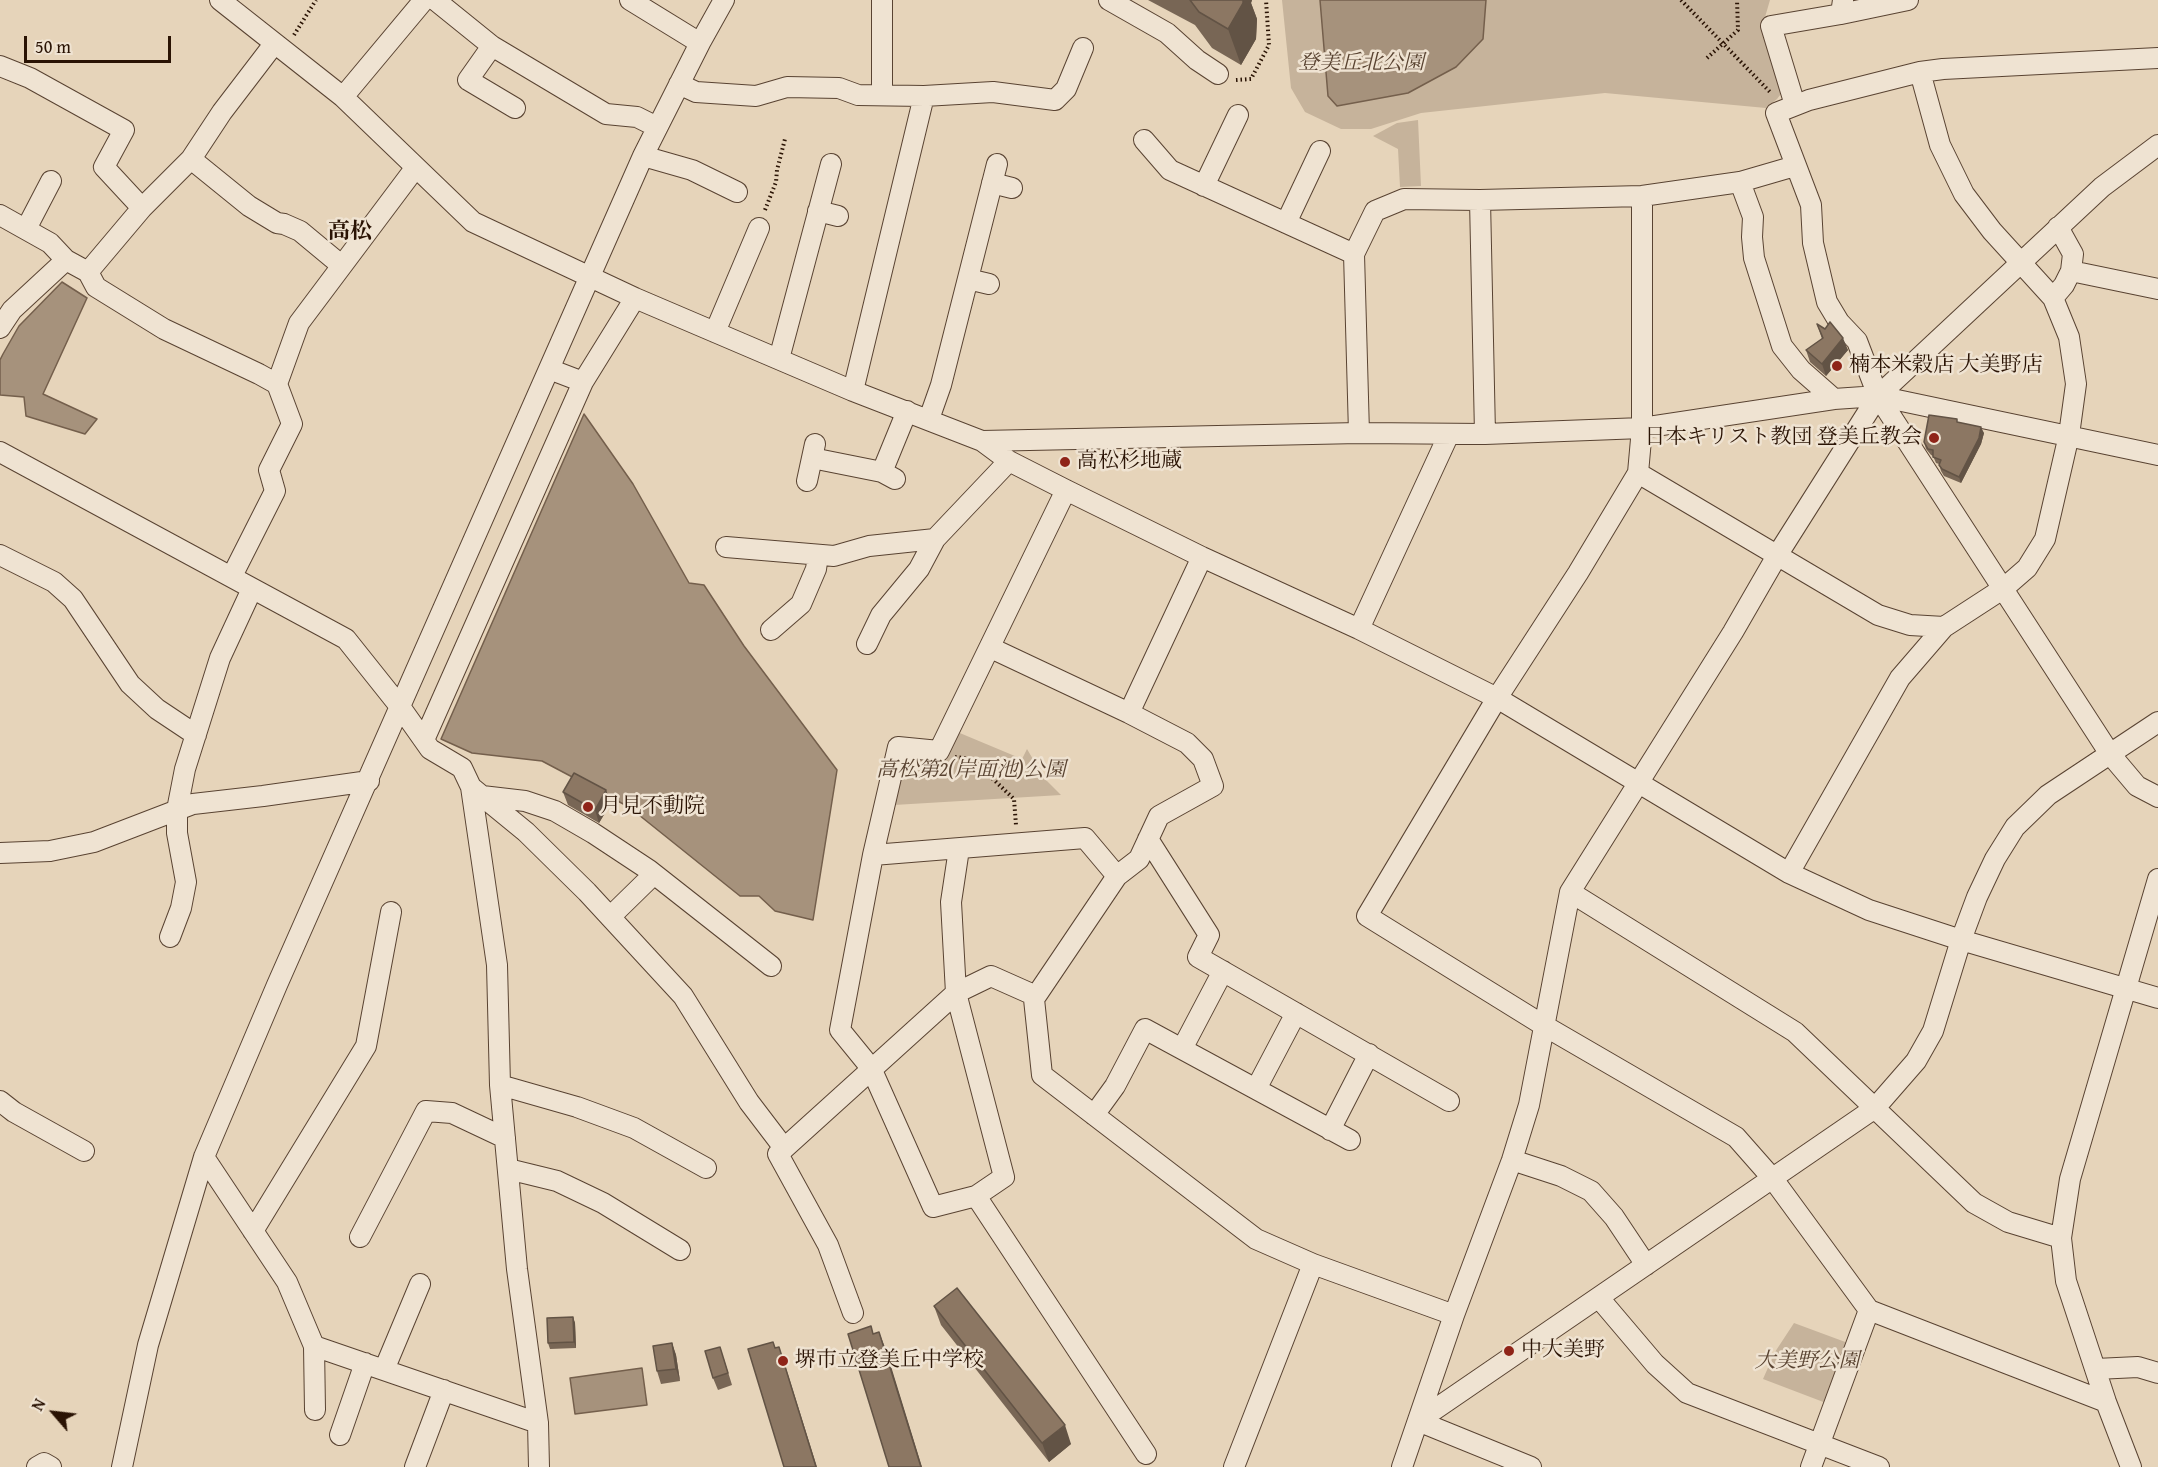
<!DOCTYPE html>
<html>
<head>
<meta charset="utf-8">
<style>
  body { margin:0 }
  #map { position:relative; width:2158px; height:1467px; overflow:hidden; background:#e6d4ba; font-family:"Gentium Book Plus",serif }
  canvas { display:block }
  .north { position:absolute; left:24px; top:1383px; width:60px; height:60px; -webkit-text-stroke:4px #efe3d2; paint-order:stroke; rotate:298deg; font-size:16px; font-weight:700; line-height:24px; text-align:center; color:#2a1304 }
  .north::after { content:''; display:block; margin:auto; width:21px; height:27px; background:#2a1304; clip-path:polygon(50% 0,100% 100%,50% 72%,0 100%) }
  .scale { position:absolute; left:24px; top:36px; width:147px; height:27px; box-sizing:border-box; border:3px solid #2a1304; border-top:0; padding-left:8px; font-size:18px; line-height:21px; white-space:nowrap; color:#2a1304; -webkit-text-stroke:4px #efe3d2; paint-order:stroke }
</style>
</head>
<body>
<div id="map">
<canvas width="2158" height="1467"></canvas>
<div class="north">N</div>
<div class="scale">50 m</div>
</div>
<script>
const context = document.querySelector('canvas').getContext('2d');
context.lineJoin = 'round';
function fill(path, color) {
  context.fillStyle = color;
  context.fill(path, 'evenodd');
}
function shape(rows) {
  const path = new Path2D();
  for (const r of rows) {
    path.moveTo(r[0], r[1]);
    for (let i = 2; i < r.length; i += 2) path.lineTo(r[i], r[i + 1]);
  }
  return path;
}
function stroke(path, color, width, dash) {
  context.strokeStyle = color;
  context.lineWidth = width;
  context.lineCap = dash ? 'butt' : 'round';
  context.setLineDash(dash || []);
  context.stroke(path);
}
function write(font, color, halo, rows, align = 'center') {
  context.font = font + ' "Gentium Book Plus","Noto Serif JP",serif';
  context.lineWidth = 5;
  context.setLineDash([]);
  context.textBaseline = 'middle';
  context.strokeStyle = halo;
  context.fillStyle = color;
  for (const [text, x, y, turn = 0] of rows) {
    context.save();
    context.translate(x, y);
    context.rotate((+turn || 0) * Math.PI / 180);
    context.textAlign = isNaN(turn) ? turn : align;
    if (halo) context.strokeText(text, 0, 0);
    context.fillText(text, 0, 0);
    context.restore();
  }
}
const green = shape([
  [1282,0,1770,0,1763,24,1784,90,1777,99,1766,108,1605,93,1421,113,1371,129,1341,129,1305,112,1291,88],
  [1418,120,1421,186,1400,187,1398,149,1373,136,1397,123],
  [955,731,1022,759,1027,749,1044,778,1061,795,894,805,905,759,910,755,943,761],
  [1794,1323,1848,1343,1826,1403,1763,1379,1775,1352]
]);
const water = shape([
  [1320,0,1486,0,1483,39,1456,67,1408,93,1337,106,1328,96,1320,0],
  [62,282,87,298,43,394,97,419,85,434,26,416,24,397,0,395,0,360,3,354,19,326,62,282],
  [584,414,633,484,689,583,704,585,744,646,837,770,813,920,775,911,759,896,740,896,629,807,542,761,472,753,441,739,584,414],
  [642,1368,647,1405,575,1414,570,1378,642,1368]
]);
const path = shape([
  [1681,0,1771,93],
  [294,35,316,0],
  [1707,58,1738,30,1737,0],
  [1236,80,1251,79,1269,45,1266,0],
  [765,210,776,182,777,170,785,139],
  [955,757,972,759,1014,799,1016,825]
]);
const minor = shape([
  [220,0,343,97,473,222,635,298,853,391,982,441,1009,461,1066,490,1202,557,1359,629,1497,698,1789,873,1869,910,1961,940,2158,998],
  [435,0,492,46,606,114,637,117,657,127],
  [630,0,700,43],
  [1109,0,1167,33,1197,60,1218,74],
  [1841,14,1908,0],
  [492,46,468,80,515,108],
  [2158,58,1943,69,1920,72,1809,100,1776,113,1811,205,1813,243,1827,302,1839,322,1857,341,1878,396,2110,754,2137,786,2158,797],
  [0,66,30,78,124,130,104,167,142,208],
  [679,84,696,92,756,96,787,87,839,88,858,95,924,96,993,92,1055,100,1066,89,1083,48],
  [882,95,882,0],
  [343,97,424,0],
  [1795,105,1771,26,1841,14,1843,0],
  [1144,140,1170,170,1354,254],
  [643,156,692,170,737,192],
  [191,159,249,206,277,223,284,224,300,231,341,265],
  [1740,182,1753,217,1752,237,1754,258,1782,346,1801,370,1834,399],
  [992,183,1012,188],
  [1204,186,1238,115],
  [1642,196,1642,428,1638,473,1578,573,1497,698,1367,916,1543,1025,1736,1137,1773,1179,1869,1310,1811,1467],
  [1480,200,1485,434],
  [818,211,838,216],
  [0,215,50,243,66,260],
  [1286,223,1320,151],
  [26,229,51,181],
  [2071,271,2158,289],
  [88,272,142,208,191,159,222,112,274,44],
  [968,279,989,284],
  [2053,298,2064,285,2071,271,2073,254,2058,227],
  [0,328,12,310,66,260,88,272,96,287,164,329,259,374,277,384,292,424,269,470,275,491,232,576],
  [715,332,759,228],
  [779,359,831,164],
  [549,369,583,382],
  [277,384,299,323,416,167],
  [853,391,924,96],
  [929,419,941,385,997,164],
  [1359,433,1354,254,1375,211,1404,199,1480,200,1642,196,1740,182,1795,166],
  [982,441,1359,433,1485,434,1642,428,1834,399,1878,396,2158,455],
  [0,452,346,639,401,708,430,749,462,768,471,787,497,965,500,1085,517,1269,538,1423,539,1467],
  [812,458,882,472,895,479],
  [882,472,907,411],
  [1638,473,1878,615,1910,625,1944,627,2004,588,2027,568,2045,539,2069,435,2076,384,2069,337,2053,298,1992,231,1964,194,1940,145,1920,72],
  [807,481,815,444],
  [726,547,834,556,869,546,935,539,1009,461],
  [0,555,54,582,73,599,130,684,157,709,196,735],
  [1359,629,1449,434],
  [771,630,801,604,816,569,818,555],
  [867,644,881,615,919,569,935,539],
  [991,648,1129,713,1187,743,1203,759,1213,786,1159,816,1139,859,1117,876,1034,999,1042,1075,1256,1239,1313,1264,1454,1315],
  [1129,713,1202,557],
  [424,740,583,382,635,298],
  [471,787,526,832,587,892,683,996,749,1102,784,1148],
  [482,796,525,801,555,811,593,833,649,870,771,966],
  [1148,839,1209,935,1198,957,1449,1101],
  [959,849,951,902,956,993,1004,1177,976,1196,933,1207,871,1068,840,1030,873,855,898,747,939,751,1066,490],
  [0,853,50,851,94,842,193,804,263,796,369,781],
  [873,855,1085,838,1117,876],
  [1789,873,1900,678,1944,627],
  [1570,892,1795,1032,1974,1203,2008,1222,2061,1238],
  [610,917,654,874],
  [170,937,181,908,186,882,177,833,177,810,185,769,220,658,252,589],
  [1182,1049,1223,971],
  [500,1085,577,1107,634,1128,706,1168],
  [1256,1089,1296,1013],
  [0,1101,14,1112,84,1151],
  [1094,1115,1115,1086,1145,1029,1350,1140],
  [1330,1130,1369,1054],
  [204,1157,287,1282,314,1346,538,1423],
  [1512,1160,1561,1176,1591,1191,1614,1217,1646,1265],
  [508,1169,557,1181,603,1203,680,1250],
  [976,1196,1146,1454],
  [253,1231,366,1046,391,912],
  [360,1237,426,1111,452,1113,505,1138],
  [1599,1298,1655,1364,1687,1393,1879,1467],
  [1869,1310,2106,1402],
  [853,1313,828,1245,778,1154,956,993,991,976,1036,996],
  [314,1346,315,1410],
  [2096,1369,2138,1367,2158,1373],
  [384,1370,420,1284],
  [1418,1421,1875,1108,1916,1061,1933,1031,1961,940,1977,897,1995,859,2015,827,2048,795,2158,722],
  [1418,1421,1531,1467],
  [340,1435,365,1363],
  [37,1467,44,1463,51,1467],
  [122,1467,148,1345,204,1157,277,985,643,156,700,43,724,0],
  [415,1467,444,1390],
  [1234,1467,1313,1264],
  [1402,1467,1454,1315,1512,1160,1529,1105,1570,892,1733,632,1778,554,1878,396,2102,187,2158,145],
  [2131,1467,2106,1402,2066,1281,2061,1238,2070,1179,2158,879]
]);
const wall = shape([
  [1148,0,1252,0,1251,3,1257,19,1256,39,1241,65,1212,48,1195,25],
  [1817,324,1848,350,1826,376,1810,362,1806,350,1822,339],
  [1959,422,1984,433,1981,444,1961,483,1944,476,1941,471,1939,464,1936,463,1933,456,1931,455,1926,449,1924,442],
  [606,790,611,803,599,823,568,805,563,792],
  [934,1306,1071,1444,1049,1462,941,1325],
  [573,1317,575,1323,576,1348,550,1349,548,1343],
  [672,1343,676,1355,680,1381,661,1384,657,1371],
  [724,1359,732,1385,718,1390,713,1378]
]);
const shadedWall = shape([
  [1242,0,1252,0,1251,3,1257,19,1256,39,1241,65,1228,29],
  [1843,338,1848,350,1826,376,1822,364],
  [1981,427,1984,433,1981,444,1961,483,1959,477],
  [606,790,611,803,599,823,595,810],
  [573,1317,575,1323,576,1348,574,1342],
  [879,1332,886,1350,922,1467,921,1467],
  [672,1343,676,1355,680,1381,676,1369],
  [779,1347,785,1365,817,1467,816,1467],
  [1065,1425,1071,1444,1049,1462,1042,1443]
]);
const building = shape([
  [1190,0,1243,0,1243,3,1228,29,1199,12,1190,0],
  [1830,322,1843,338,1822,364,1806,350,1823,338,1817,324,1825,329,1830,322],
  [1929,415,1957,419,1957,422,1981,427,1979,438,1959,477,1942,469,1939,465,1941,460,1933,457,1933,450,1928,449,1924,442,1929,415],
  [574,773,606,790,595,810,563,792,574,773],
  [957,1288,1065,1425,1042,1443,934,1306,957,1288],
  [573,1317,574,1342,548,1343,547,1318,573,1317],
  [871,1326,873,1334,879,1332,921,1467,889,1467,848,1334,871,1326],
  [773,1342,775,1348,779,1347,816,1467,784,1467,748,1349,773,1342],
  [672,1343,676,1369,657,1371,653,1346,672,1343],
  [720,1347,728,1373,713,1378,705,1351,720,1347]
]);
const markers = [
  [1837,366,6,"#8f2418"],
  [1934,438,6,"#8f2418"],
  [1065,462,6,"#8f2418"],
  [588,807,6,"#8f2418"],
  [1509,1351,6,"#8f2418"],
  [783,1361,6,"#8f2418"]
];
const parkNames = [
  ["登美丘北公園",1361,64],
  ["高松第2(岸面池)公園",971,771],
  ["大美野公園",1807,1362]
];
const poiNames = [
  ["楠本米穀店 大美野店",1849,366],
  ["日本キリスト教団 登美丘教会",1922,438,"right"],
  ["高松杉地蔵",1077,462],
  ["月見不動院",600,807],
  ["中大美野",1521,1351],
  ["堺市立登美丘中学校",795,1361]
];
const neighbourhoodNames = [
  ["高松",350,232]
];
fill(green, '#c6b39b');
fill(water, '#a6927c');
stroke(water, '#745f4c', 1.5);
stroke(minor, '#594332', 22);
stroke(path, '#2a1304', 4, [1.5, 3]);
stroke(minor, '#efe3d2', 20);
fill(wall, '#786655');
fill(shadedWall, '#625345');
fill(building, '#8c7763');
stroke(building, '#625345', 1.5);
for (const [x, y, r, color] of markers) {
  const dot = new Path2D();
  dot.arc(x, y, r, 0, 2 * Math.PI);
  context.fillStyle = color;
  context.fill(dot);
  stroke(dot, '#efe3d2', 2);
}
write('italic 21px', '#594331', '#efe3d2', parkNames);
write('21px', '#2a1304', '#efe3d2', poiNames, 'left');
write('bold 22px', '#2a1304', '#efe3d2', neighbourhoodNames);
</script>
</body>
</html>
